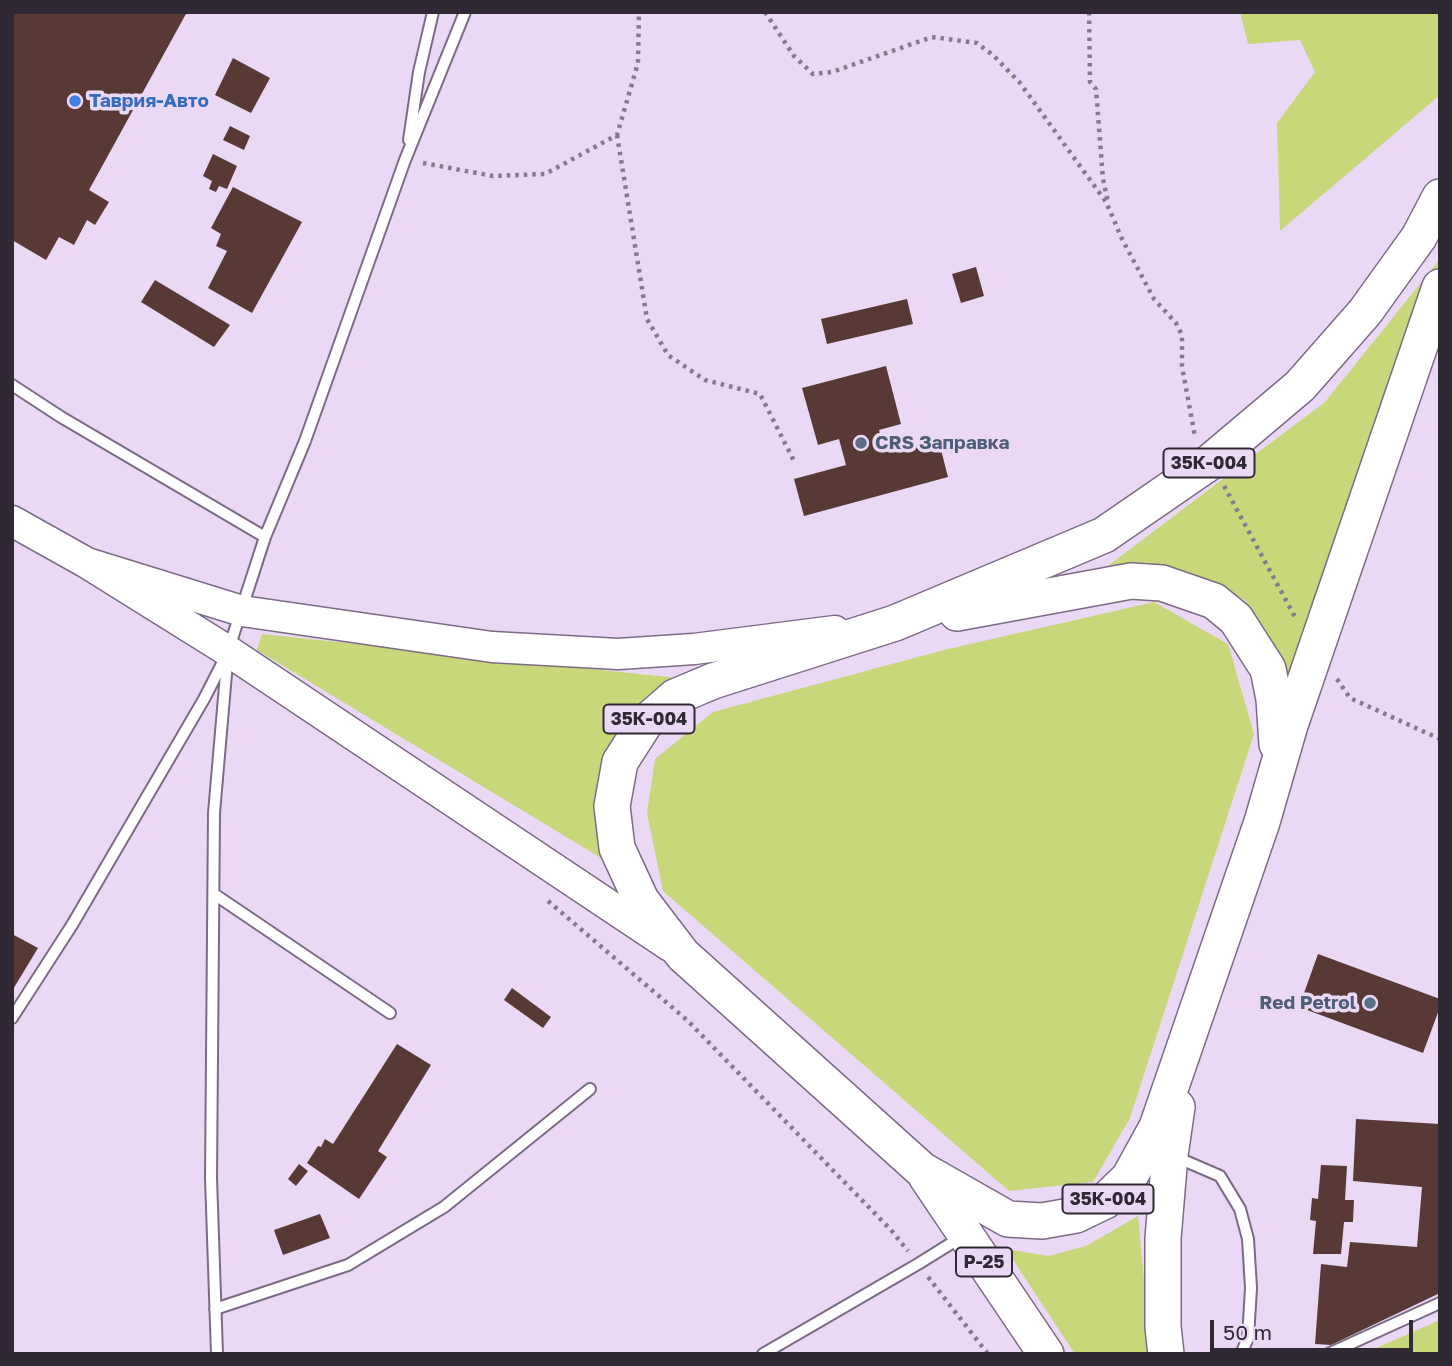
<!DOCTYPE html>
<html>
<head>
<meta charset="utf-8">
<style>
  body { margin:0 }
  #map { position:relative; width:1452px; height:1366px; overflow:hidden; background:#ebd8f5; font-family:"Golos Text",sans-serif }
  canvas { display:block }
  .frame { position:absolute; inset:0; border:14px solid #302834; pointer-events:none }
  .scale { position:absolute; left:1210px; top:1320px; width:203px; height:32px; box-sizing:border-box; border:4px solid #302834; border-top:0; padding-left:9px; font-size:21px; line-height:24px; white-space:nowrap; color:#302834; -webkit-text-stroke:5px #ebd8f5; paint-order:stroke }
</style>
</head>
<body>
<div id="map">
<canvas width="1452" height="1366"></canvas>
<div class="frame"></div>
<div class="scale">50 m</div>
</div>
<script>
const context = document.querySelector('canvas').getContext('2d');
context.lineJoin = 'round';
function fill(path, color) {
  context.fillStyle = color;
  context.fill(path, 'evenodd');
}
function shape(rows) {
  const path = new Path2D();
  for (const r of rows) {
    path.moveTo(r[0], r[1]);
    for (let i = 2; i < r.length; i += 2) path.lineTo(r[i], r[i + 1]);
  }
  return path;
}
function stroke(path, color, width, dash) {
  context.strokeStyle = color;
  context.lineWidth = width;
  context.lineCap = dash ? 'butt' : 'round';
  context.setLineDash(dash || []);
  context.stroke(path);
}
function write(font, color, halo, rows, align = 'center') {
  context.font = font + ' "Golos Text",sans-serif';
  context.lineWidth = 7;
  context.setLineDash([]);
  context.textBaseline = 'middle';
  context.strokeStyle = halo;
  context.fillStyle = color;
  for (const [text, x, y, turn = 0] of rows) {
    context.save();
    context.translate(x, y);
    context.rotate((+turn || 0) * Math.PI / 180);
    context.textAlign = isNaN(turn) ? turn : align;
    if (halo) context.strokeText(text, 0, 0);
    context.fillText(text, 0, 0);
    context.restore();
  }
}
const green = shape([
  [1240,12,1440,12,1440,95,1280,231,1277,123,1315,72,1300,40,1248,44],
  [1440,259,1293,686,1245,600,1181,570,1105,568,1325,402],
  [1154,602,1228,644,1254,734,1130,1118,1093,1182,1009,1191,663,891,647,813,655,759,713,712,944,650],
  [262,634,677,678,621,727,594,796,606,861,257,650],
  [1138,1216,1151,1354,1075,1354,1006,1249,1049,1256,1086,1246],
  [1440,1320,1440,1354,1377,1354,1374,1349]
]);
const building = shape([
  [12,12,187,12,89,190,109,202,95,225,87,220,74,245,59,237,46,260,12,240],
  [233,58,270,78,251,113,215,95],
  [230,126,250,136,244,150,223,140],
  [213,154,237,166,227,189,219,186,216,192,209,189,212,181,203,176],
  [233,187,302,222,252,313,208,288,227,251,216,246,221,234,211,228],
  [976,267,984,296,961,303,952,274],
  [155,280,230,325,214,347,141,302],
  [907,299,913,324,827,344,821,319],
  [886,366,901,424,879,430,885,452,938,438,948,477,804,516,794,479,846,465,839,439,818,445,802,388],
  [12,934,38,948,12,991],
  [1318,954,1440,999,1440,1007,1423,1053,1299,1007],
  [512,988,551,1017,543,1028,504,1000],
  [397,1044,431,1065,378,1151,387,1157,359,1199,307,1163,318,1146,321,1147,325,1139,333,1144],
  [1356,1119,1440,1124,1440,1293,1331,1345,1315,1344,1321,1264,1347,1267,1350,1242,1417,1247,1422,1187,1353,1181],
  [299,1164,308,1171,296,1186,288,1179],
  [1321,1165,1347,1166,1345,1200,1354,1200,1353,1222,1344,1222,1341,1254,1313,1254,1316,1221,1310,1220,1312,1198,1318,1199],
  [320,1214,330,1238,283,1255,274,1230]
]);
const path = shape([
  [765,12,794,56,813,74,832,72,932,37,977,43,994,56,1020,83,1106,202,1122,239,1154,299,1176,323,1182,335,1182,366,1195,437],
  [1089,12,1090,82,1096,89,1103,179,1108,202],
  [617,135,647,319,668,355,705,380,760,394,794,461],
  [423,163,493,176,545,174,617,135,638,63,639,12],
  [1224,486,1295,617],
  [1337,679,1350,698,1440,739],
  [548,901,688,1021,891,1230,908,1251],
  [928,1277,988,1354]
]);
const service = shape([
  [409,140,419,72,433,12],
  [12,385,61,417,265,537,228,651,214,813,211,1178,217,1354],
  [265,537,305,441,405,160,465,12],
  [214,894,390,1013],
  [12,1018,72,925,204,699,226,656],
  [1176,1157,1220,1176,1240,1209,1248,1239,1251,1288,1248,1338,1241,1354],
  [215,1309,348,1265,444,1207,590,1089],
  [763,1354,918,1264,963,1236],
  [1328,1354,1440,1303]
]);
const secondary = shape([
  [12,521,87,563,228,651,670,946],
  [87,563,242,611,492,647,618,654,694,649,835,631]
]);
const primary = shape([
  [1440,197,1419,237,1365,312,1300,386,1210,462,1104,535,895,623,713,681,675,697,645,723,620,762,612,806,617,848,641,900,683,955,922,1170,1008,1219,1042,1221,1076,1215,1105,1201,1129,1178,1157,1127,1262,822,1290,725,1440,287],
  [957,613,1131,581,1162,583,1214,601,1236,619,1268,669,1274,699,1277,744],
  [926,1176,1046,1354],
  [1166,1354,1163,1327,1163,1238,1170,1155,1177,1107]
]);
const markers = [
  [75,101,7,"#3f7fe0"],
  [861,443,7,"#5c6f8a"],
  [1370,1003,7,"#5c6f8a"]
];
const shields = [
  [1209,463,91],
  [649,719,91],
  [1108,1199,91],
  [984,1262,56]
];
const shieldNames = [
  ["35К-004",1209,463],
  ["35К-004",649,719],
  ["35К-004",1108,1199],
  ["Р-25",984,1262]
];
const shopNames = [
  ["Таврия-Авто",89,101]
];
const serviceNames = [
  ["CRS Заправка",875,443],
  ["Red Petrol",1356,1003,"right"]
];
fill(green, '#c8d77a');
fill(building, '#583936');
stroke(service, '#7c6b85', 14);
stroke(secondary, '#7c6b85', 33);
stroke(primary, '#7c6b85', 38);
stroke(path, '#877a8d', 4.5, [3.5, 5]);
stroke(service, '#fff', 10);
stroke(secondary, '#fff', 30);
stroke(primary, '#fff', 35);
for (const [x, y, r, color] of markers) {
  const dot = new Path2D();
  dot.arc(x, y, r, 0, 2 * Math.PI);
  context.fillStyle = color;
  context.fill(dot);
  stroke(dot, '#ebd8f5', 2.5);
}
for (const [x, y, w] of shields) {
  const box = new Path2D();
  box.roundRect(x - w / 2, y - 14.5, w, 29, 5);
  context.fillStyle = '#ebd8f5';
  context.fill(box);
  stroke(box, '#302834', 2);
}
write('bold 18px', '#302834', null, shieldNames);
write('bold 19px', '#366cbe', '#ebd8f5', shopNames, 'left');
write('bold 19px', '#4e5e75', '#ebd8f5', serviceNames, 'left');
</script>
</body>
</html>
